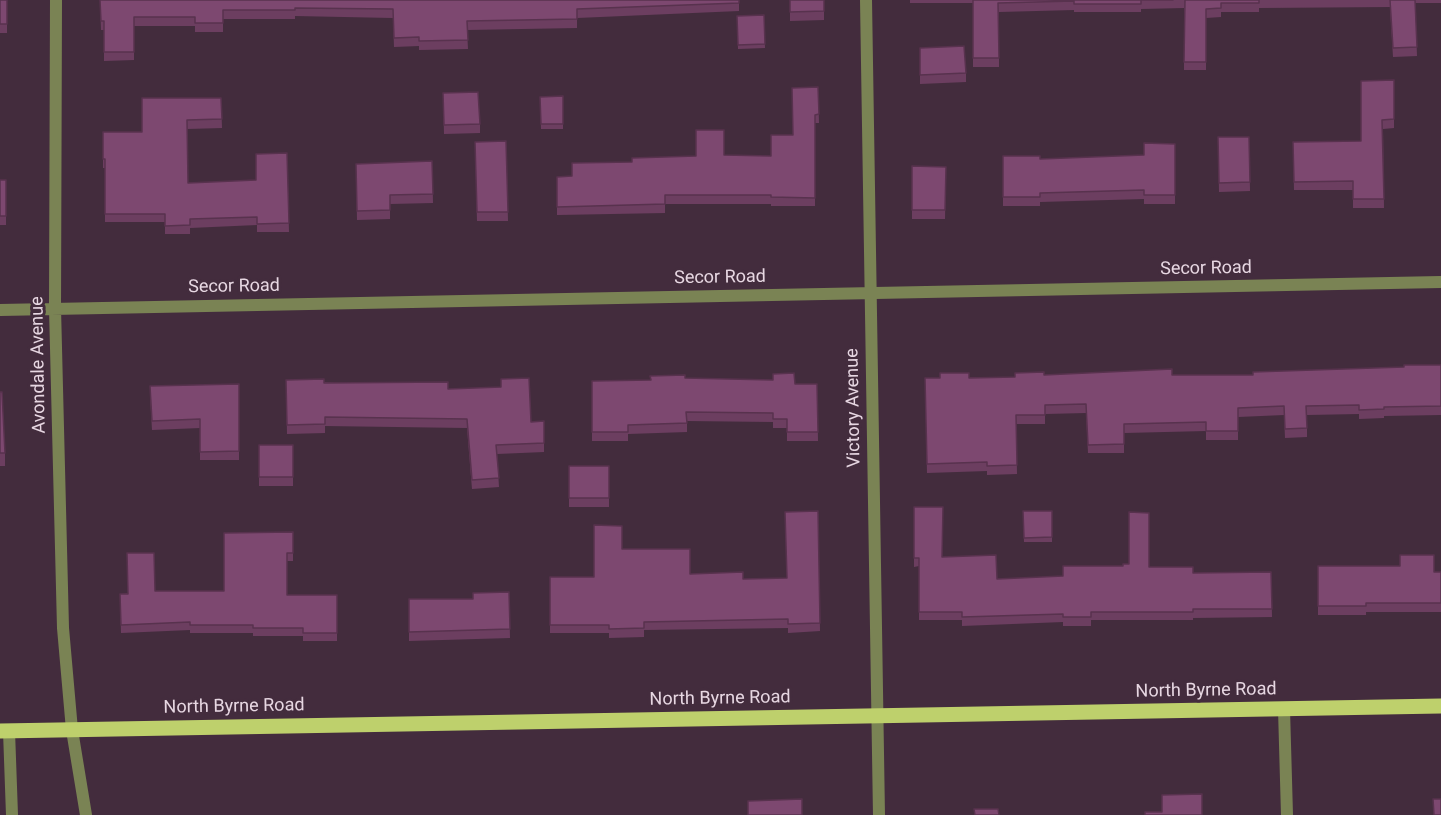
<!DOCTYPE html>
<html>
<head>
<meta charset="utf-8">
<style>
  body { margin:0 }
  canvas { display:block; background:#432c3d }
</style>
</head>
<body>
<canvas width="1441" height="815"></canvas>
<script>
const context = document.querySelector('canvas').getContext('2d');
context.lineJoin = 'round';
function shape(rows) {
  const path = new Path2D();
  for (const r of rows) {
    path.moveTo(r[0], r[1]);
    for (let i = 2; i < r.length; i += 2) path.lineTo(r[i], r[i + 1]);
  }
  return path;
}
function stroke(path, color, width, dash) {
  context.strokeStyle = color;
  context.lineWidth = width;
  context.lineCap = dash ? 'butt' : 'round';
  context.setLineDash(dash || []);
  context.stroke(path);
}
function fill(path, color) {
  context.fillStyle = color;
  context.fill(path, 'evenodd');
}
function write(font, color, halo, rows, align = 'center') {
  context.font = font + ' Roboto,sans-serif';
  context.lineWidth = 6;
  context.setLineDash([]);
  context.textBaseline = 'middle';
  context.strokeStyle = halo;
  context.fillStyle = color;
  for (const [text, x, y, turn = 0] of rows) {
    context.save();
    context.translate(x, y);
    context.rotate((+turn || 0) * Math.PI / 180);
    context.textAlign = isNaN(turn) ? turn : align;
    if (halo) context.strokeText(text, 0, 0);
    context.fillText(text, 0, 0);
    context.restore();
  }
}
const service = shape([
  [72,730,86,815],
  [9,731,12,815]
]);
const minor = shape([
  [56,0,55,308,63,628,72,730],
  [866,0,879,815],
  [0,310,1441,282],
  [1284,709,1287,815]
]);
const primary = shape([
  [0,731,1441,706]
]);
const wall = shape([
  [0,0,7,0,7,33,0,33],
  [100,0,739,0,739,11,577,18,577,28,467,30,468,49,419,50,419,46,394,47,393,18,295,16,295,19,223,19,223,32,195,32,195,26,134,26,134,60,104,61,104,30,101,30],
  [790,0,824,0,824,20,790,21],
  [910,0,1441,0,1441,3,1415,3,1417,56,1393,57,1390,7,1259,8,1259,12,1221,12,1221,17,1206,18,1206,70,1184,70,1184,8,1141,9,1141,12,1074,12,1074,10,999,12,999,67,973,67,973,3,910,3],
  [764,15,765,48,738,49,737,16],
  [920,48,966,73,966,82,920,84],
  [1394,80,1394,128,1383,129,1384,208,1353,208,1353,190,1294,190,1293,142,1361,141],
  [818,87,819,123,815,123,815,206,771,206,771,204,665,204,665,213,557,215,557,177,572,176,632,162,771,156,793,135],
  [443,93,480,124,480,133,444,134],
  [563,96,563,129,541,129,540,97],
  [221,98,222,128,187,129,188,183,256,180,287,153,289,232,257,232,257,225,190,228,190,234,165,234,165,222,105,222,105,168,103,168,103,132,142,132],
  [1218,137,1249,137,1250,191,1219,192],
  [506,141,508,221,477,221,475,142],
  [1175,144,1175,204,1144,204,1144,199,1040,202,1040,206,1003,206,1003,156,1040,159,1144,155],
  [432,161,433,203,390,204,390,219,357,220,356,164],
  [912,166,946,167,945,219,912,219],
  [0,180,6,180,6,225,0,225],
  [1441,365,1441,415,1384,416,1384,418,1359,419,1359,414,1307,415,1307,437,1285,438,1284,415,1238,417,1238,440,1206,440,1206,431,1124,433,1124,453,1088,453,1086,413,1045,414,1045,424,1016,424,1017,474,987,475,987,471,927,473,925,378,1015,377,1044,375,1253,375],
  [685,378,795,384,817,384,818,441,787,441,787,428,773,428,773,422,687,421,687,432,628,434,628,441,592,441,592,381,651,380],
  [286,380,448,389,531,422,544,421,544,452,497,454,499,487,472,489,467,428,325,426,325,433,287,434],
  [239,384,239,460,200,460,200,428,152,430,150,394],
  [0,392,5,453,5,466,0,466],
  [259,445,293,445,293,486,259,486],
  [569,466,609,466,609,507,569,507],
  [914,507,942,557,997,579,1063,576,1149,567,1193,573,1271,572,1272,617,1193,618,1193,620,1091,620,1091,626,1063,626,1063,622,962,626,962,620,919,620,919,566,914,567],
  [818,511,820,631,788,633,788,628,644,630,644,637,609,638,609,633,550,633,550,577,594,577,622,549,690,574,743,579,787,578],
  [1023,511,1052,511,1052,542,1024,542],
  [293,532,293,561,287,561,287,595,337,595,337,641,303,641,303,636,253,636,253,633,190,633,190,630,121,633,120,594,155,591,224,591],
  [1318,566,1400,566,1434,572,1441,572,1441,612,1366,612,1366,615,1318,615],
  [509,592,510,638,409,641,409,599,473,599]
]);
const building = shape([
  [0,0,7,0,7,24,0,24,0,0],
  [100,0,739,0,739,3,577,9,577,19,467,21,468,40,419,41,419,37,394,38,393,9,295,8,295,10,223,10,223,23,195,23,195,17,134,17,134,52,104,52,104,21,101,21,100,0],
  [790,0,824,0,824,11,790,12,790,0],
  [973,0,1173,0,1141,0,1141,4,1074,4,1074,1,998,3,999,58,973,58,973,0],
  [1185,0,1259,0,1259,3,1221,3,1221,8,1206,9,1206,62,1184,62,1185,0],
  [1390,0,1415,0,1417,47,1393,48,1390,0],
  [764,15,765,44,738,45,737,16,764,15],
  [964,46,966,73,920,75,920,48,964,46],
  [1394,80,1394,119,1382,120,1384,199,1353,199,1353,181,1294,182,1293,142,1361,141,1361,81,1394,80],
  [818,87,819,114,815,115,815,198,771,197,771,195,665,195,665,204,557,207,557,177,572,176,572,163,632,162,632,158,696,156,696,130,724,130,724,155,771,156,771,135,793,135,792,88,818,87],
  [478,92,480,124,444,125,443,93,478,92],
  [563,96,563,124,541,124,540,97,563,96],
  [142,98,221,98,222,119,187,120,188,183,256,180,256,154,287,153,289,223,257,224,257,217,190,219,190,225,165,226,165,214,105,214,105,159,103,159,103,132,142,132,142,98],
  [1218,137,1249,137,1250,182,1219,183,1218,137],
  [506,141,508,212,477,212,475,142,506,141],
  [1144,143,1175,144,1175,195,1144,195,1144,190,1040,193,1040,197,1003,197,1003,156,1040,156,1040,159,1144,155,1144,143],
  [432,161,433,194,390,195,390,210,357,211,356,164,432,161],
  [912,166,946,167,945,210,912,210,912,166],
  [0,180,6,180,6,216,0,216,0,180],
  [1404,365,1441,365,1441,406,1384,407,1384,409,1359,410,1359,405,1306,406,1307,428,1285,429,1284,406,1238,408,1238,431,1206,431,1206,422,1124,424,1124,444,1088,445,1086,404,1045,405,1045,415,1016,415,1017,465,987,466,987,462,927,464,925,378,940,378,940,373,969,373,969,378,1015,377,1015,373,1044,372,1044,375,1172,369,1172,375,1253,375,1253,372,1404,367,1404,365],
  [794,373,795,384,817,384,818,432,787,432,787,419,773,419,773,413,686,412,687,423,628,425,628,432,592,432,592,381,651,380,650,376,685,375,685,378,773,380,773,374,794,373],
  [529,378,531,422,544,421,544,443,496,445,499,478,472,480,467,419,325,417,325,424,287,425,286,380,324,379,324,383,448,382,448,389,501,387,501,379,529,378],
  [239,384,239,451,200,452,200,419,152,421,150,386,239,384],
  [0,392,2,392,5,453,0,453,0,392],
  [259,445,293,445,293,477,259,477,259,445],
  [569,466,609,466,609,498,569,498,569,466],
  [914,507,943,507,942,557,996,555,997,579,1063,576,1063,566,1123,566,1123,564,1129,564,1129,512,1149,513,1149,567,1193,567,1193,573,1271,572,1272,609,1193,609,1193,612,1091,612,1091,617,1063,617,1063,614,962,617,962,612,919,612,919,558,914,558,914,507],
  [818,511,820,623,788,624,788,619,644,622,644,628,609,629,609,625,550,625,550,577,594,577,594,525,622,526,622,549,690,549,690,574,743,572,743,579,787,578,785,512,818,511],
  [1023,511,1052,511,1052,537,1024,538,1023,511],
  [293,532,293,553,287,553,287,595,337,595,337,633,303,633,303,628,253,628,253,625,190,625,190,622,121,625,120,594,128,594,127,553,154,553,155,591,224,591,224,533,293,532],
  [1400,555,1434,555,1434,572,1441,572,1441,603,1366,603,1366,606,1318,606,1318,566,1400,566,1400,555],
  [509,592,510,629,409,632,409,599,473,599,473,593,509,592],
  [1202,794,1202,815,1145,815,1145,812,1162,812,1162,795,1202,794],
  [802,799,802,815,748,815,748,801,802,799],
  [1433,799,1441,799,1441,815,1434,815,1433,799],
  [974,809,998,809,999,815,975,815,974,809]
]);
const streetNames = [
  ["Secor Road",1206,269,-1],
  ["Secor Road",720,278,-1],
  ["Secor Road",234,287,-1],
  ["Avondale Avenue",39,365,-91],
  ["Victory Avenue",854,408,-91],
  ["North Byrne Road",1206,691,-1],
  ["North Byrne Road",720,699,-1],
  ["North Byrne Road",234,707,-1]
];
stroke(service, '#7a8354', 12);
stroke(minor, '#7a8354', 12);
stroke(primary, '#bed06c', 15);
fill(wall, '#6c3e60');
fill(building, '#7d4870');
stroke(building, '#58324e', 1.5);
write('18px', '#e7d7e2', '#432c3d', streetNames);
</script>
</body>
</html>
